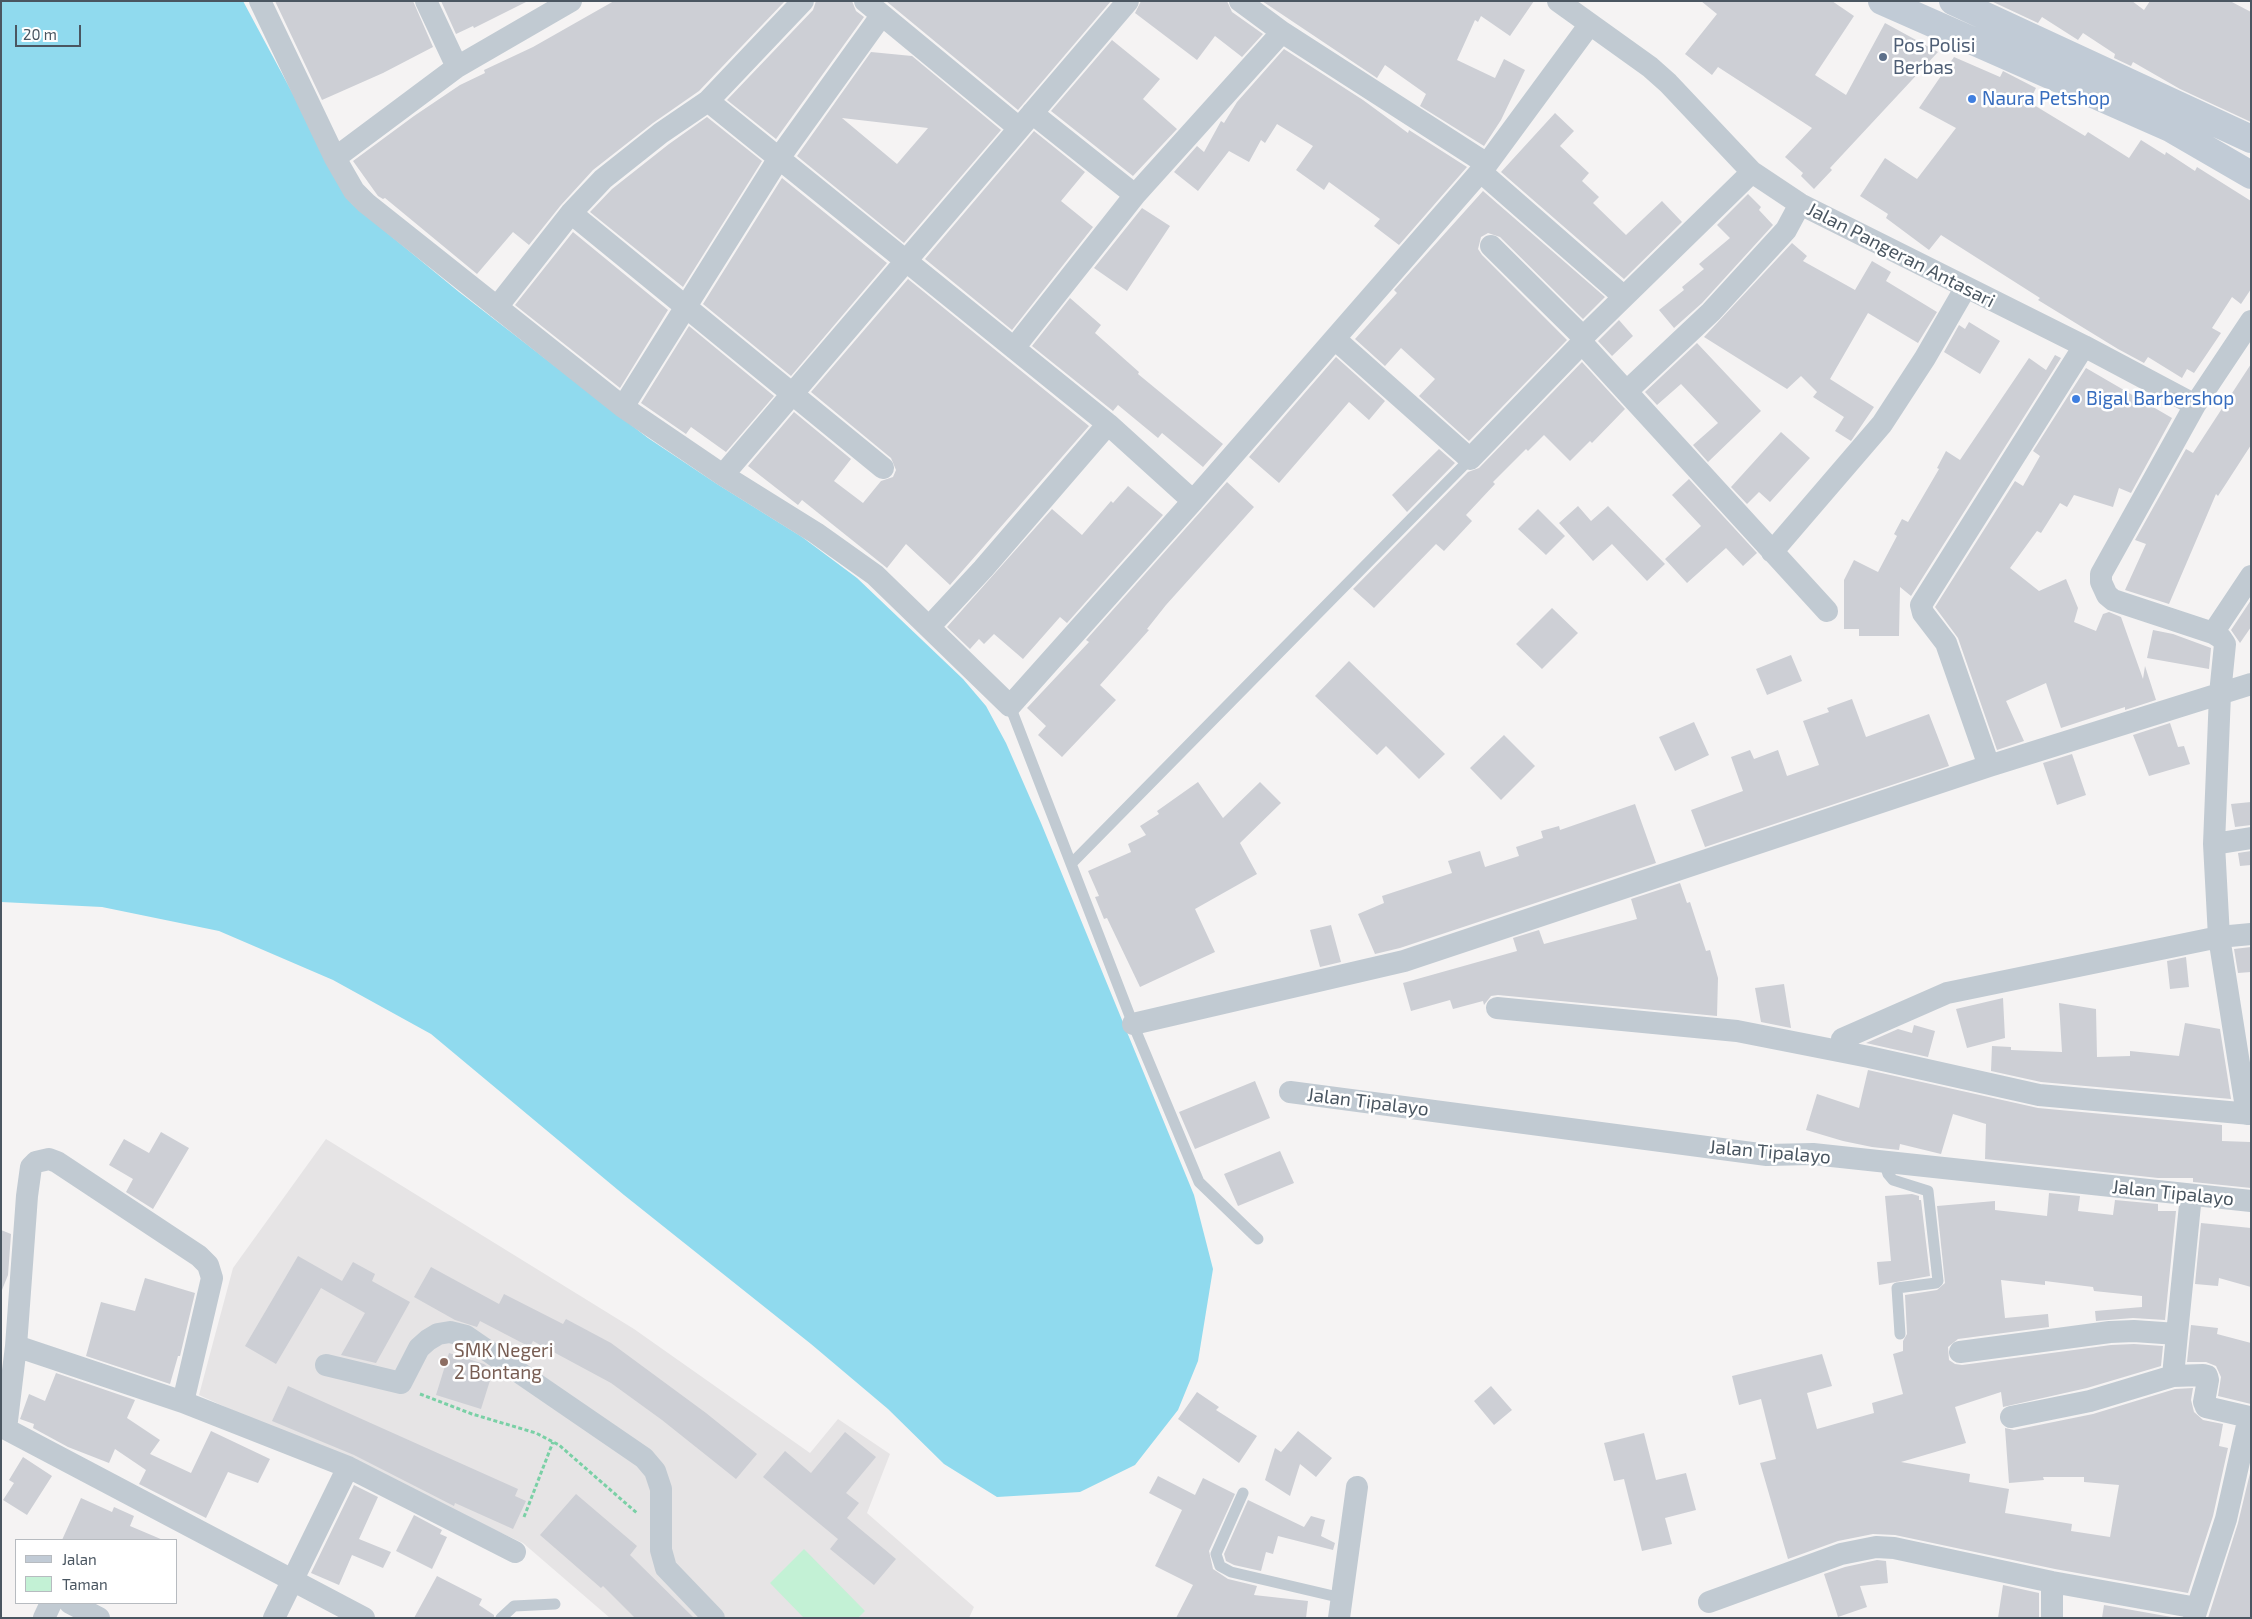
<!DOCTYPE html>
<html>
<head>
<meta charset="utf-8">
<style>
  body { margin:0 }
  #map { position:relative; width:2252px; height:1619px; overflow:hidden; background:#f5f3f3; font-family:"Exo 2",sans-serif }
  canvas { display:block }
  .frame { position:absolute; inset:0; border:2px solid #4a5661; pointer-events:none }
  .legend { position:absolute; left:15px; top:1539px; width:162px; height:65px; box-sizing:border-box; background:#fff; border:1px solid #b7bbc0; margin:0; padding:6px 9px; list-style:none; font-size:15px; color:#4a5661 }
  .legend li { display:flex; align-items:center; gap:10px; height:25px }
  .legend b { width:25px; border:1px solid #b7bbc0 }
  .scale { position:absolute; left:15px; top:25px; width:66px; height:22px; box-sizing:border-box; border:2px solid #4a5661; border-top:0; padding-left:6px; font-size:15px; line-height:18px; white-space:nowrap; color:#4a5661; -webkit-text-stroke:4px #fff; paint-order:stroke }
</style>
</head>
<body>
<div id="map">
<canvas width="2252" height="1619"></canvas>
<div class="frame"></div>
<ul class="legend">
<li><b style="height:6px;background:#c1cbd6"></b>Jalan</li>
<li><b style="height:14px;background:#c3f1d5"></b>Taman</li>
</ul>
<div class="scale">20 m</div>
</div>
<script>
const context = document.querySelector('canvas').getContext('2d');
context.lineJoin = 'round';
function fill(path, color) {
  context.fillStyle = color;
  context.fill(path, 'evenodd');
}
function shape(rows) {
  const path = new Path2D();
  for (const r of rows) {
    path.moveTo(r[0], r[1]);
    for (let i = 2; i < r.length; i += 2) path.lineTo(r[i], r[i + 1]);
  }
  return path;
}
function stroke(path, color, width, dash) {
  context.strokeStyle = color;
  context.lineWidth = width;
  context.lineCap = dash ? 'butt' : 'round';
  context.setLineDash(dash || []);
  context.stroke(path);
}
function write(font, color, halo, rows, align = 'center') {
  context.font = font + ' "Exo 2",sans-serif';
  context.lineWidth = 5;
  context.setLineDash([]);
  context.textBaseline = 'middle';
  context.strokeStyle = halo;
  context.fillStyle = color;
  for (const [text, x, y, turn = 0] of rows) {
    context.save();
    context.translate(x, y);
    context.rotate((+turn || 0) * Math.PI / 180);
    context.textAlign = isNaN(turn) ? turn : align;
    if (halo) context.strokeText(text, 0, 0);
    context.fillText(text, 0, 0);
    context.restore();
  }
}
const education = shape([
  [326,1139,634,1329,810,1453,838,1419,890,1454,867,1513,974,1607,969,1618,610,1618,523,1543,199,1395,233,1268]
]);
const green = shape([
  [804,1549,865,1611,858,1618,804,1618,770,1583]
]);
const water = shape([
  [1,1,243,1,352,204,459,292,648,438,717,484,802,537,857,578,963,679,986,706,1006,743,1041,823,1194,1195,1213,1269,1198,1361,1178,1410,1135,1465,1080,1492,997,1497,944,1464,888,1409,811,1344,624,1195,431,1034,333,980,219,931,102,907,1,902]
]);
const building = shape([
  [275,1,413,1,433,47,383,73,322,100],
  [441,1,528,1,474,28,473,26,456,34],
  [614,1,785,1,699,91,653,123,593,170,561,205,529,245,513,232,477,274,385,198,383,199,378,196,353,161,414,116,460,85,485,73,484,70,533,47],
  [816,1,852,1,856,11,864,17,776,139,727,100,813,10],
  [886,1,1111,1,1018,110],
  [1141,1,1227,1,1232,12,1263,34,1242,57,1215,36,1197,60,1135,13],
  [1262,1,1534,1,1510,36,1481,16,1478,22,1475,20,1457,60,1495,78,1504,59,1525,70,1501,120,1484,146,1420,106,1426,94,1385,65,1377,78],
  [1701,1,1832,1,1854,16,1815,75,1846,95,1885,23,1938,52,1830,168,1832,170,1814,189,1801,176,1803,173,1785,157,1812,128,1718,67,1712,75,1685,54,1717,14],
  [1991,1,2132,1,2144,10,2150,1,2230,1,2251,12,2251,122,2180,89,2133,62,2131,66,2114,58,2115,54,2083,33,2078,40,2042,17,2038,23],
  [1112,40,1160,79,1143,99,1177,129,1133,176,1051,111],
  [1284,49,1363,100,1408,133,1409,130,1467,167,1399,245,1374,226,1380,219,1329,182,1324,190,1296,170,1313,146,1277,124,1265,143,1261,140,1249,162,1229,151,1198,191,1174,172,1197,146,1204,152,1221,121,1224,123,1237,102],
  [871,52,912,56,1001,130,904,243,797,156],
  [842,118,928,128,897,164],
  [1954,57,2000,77,2003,71,2036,88,2029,102,2085,136,2088,132,2129,158,2141,140,2165,155,2166,152,2195,171,2197,167,2251,201,2251,289,2241,304,2232,297,2212,328,2221,333,2194,373,2187,369,2182,378,2148,357,2144,363,2118,349,2038,300,2040,298,1941,235,1929,250,1886,218,1888,214,1860,196,1885,158,1917,179,1956,128,1919,108],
  [1555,113,1574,131,1560,146,1589,173,1582,181,1599,197,1593,203,1626,235,1662,201,1682,222,1624,279,1501,172],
  [707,117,762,161,683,287,590,212,612,189,669,144],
  [1034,131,1085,172,1061,201,1093,227,1012,330,925,259],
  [782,178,887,263,791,376,703,304],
  [1483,191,1605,297,1583,319,1500,237,1488,233,1481,237,1478,249,1482,255,1567,340,1469,441,1419,396,1435,379,1401,348,1385,366,1355,339,1397,293,1394,290],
  [1748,194,1761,207,1759,210,1773,225,1702,303,1674,328,1659,310,1684,290,1682,287,1704,269,1699,264,1730,238,1717,225],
  [1142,208,1170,226,1127,291,1094,268],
  [573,232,668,310,620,388,515,305],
  [1792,243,1807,256,1803,261,1855,290,1872,261,1891,272,1886,281,1937,312,1918,343,1868,313,1830,379,1874,407,1851,441,1835,431,1844,417,1813,397,1817,392,1801,376,1787,389,1704,337],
  [908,279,1089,426,950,585,906,544,887,568,802,500,798,505,748,466,794,412,851,459,834,481,863,503,881,481,893,477,896,470,891,458,811,392],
  [1070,298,1101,325,1095,333,1139,372,1138,374,1223,444,1203,467,1162,433,1158,438,1118,405,1113,411,1032,346],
  [1619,320,1633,336,1612,356,1598,341],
  [1969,322,2000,341,1980,374,1944,352,1959,325,1965,329],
  [689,326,774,396,726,452,691,427,686,434,641,403],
  [1697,343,1761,411,1708,462,1693,445,1718,423,1681,384,1657,405,1645,392],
  [2055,355,2061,358,1911,596,1900,587,1899,636,1859,636,1859,629,1844,629,1844,580,1854,560,1878,572,1897,536,1894,534,1902,519,1908,522,1939,469,1937,468,1946,451,1960,460,2029,358,2046,370],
  [1336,357,1385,401,1369,420,1349,402,1279,483,1249,457],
  [1582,362,1625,409,1592,443,1590,441,1570,461,1544,435,1528,451,1526,449,1493,482,1495,484,1466,515,1472,521,1444,551,1436,544,1374,608,1353,589,1468,472,1479,468],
  [2251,364,2251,445,2218,496,2216,494,2169,604,2125,590,2146,544,2135,540,2186,449,2193,453],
  [2086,368,2172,418,2131,493,2119,488,2113,507,2074,495,2067,507,2060,503,2041,533,2037,531,2010,568,2039,591,2066,579,2078,608,2074,622,2096,631,2103,614,2109,612,2121,617,2143,679,2145,666,2156,700,2125,710,2125,707,2061,728,2046,683,2006,701,2024,741,1997,750,1958,638,1935,607,2015,481,2023,486,2040,456,2033,451],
  [1781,432,1810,458,1770,502,1759,492,1747,504,1731,487],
  [1439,449,1455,463,1407,512,1392,495],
  [1689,479,1757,553,1743,566,1726,548,1687,583,1665,559,1701,526,1672,495],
  [1227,482,1254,507,1166,605,1147,629,1149,630,1100,685,1116,700,1062,757,1038,735,1046,726,1027,708,1089,642,1086,640],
  [1128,486,1163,515,1067,623,1060,617,1023,659,994,634,984,644,979,639,970,649,947,627,1052,509,1082,535,1111,501,1113,503],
  [1578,506,1591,521,1608,506,1665,564,1647,581,1612,544,1593,561,1559,523],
  [1538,509,1565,536,1546,555,1518,529],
  [2251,600,2251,627,2240,643,2231,630],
  [1552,608,1578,633,1542,669,1516,644],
  [2153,630,2173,634,2211,648,2209,669,2147,658],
  [1791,655,1802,681,1767,695,1756,669],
  [1349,661,1445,754,1419,779,1386,746,1377,755,1315,696],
  [1852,699,1866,737,1929,714,1949,766,1705,847,1691,810,1743,791,1731,757,1750,750,1754,759,1778,750,1787,776,1819,765,1803,721,1829,712,1827,708],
  [1694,722,1709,755,1675,771,1659,737],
  [2170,723,2178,747,2184,746,2190,764,2149,776,2133,735],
  [1504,735,1535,766,1501,800,1470,768],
  [2072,754,2086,795,2057,805,2043,763],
  [1198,782,1223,818,1260,782,1281,803,1240,843,1257,874,1195,909,1215,952,1140,987,1107,918,1104,919,1095,897,1099,896,1088,871,1131,852,1128,844,1146,835,1140,826,1159,814,1157,811],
  [2251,802,2251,825,2235,827,2231,804],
  [1635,804,1656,863,1400,948,1375,954,1358,914,1384,903,1382,896,1452,873,1448,861,1480,851,1485,867,1519,856,1516,847,1543,838,1541,831,1559,826,1560,830],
  [2251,851,2251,865,2240,866,2238,853],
  [1680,883,1687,903,1690,902,1706,951,1710,950,1718,978,1717,1016,1498,995,1491,996,1484,1005,1483,1001,1453,1009,1450,1000,1411,1011,1403,983,1517,951,1513,938,1539,930,1544,944,1637,919,1631,899],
  [1331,925,1341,962,1320,967,1310,930],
  [2251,947,2251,972,2238,973,2234,949],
  [2186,957,2189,987,2170,989,2167,961],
  [1784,984,1791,1028,1761,1022,1755,988],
  [2003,998,2005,1038,1967,1048,1956,1009],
  [2059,1003,2096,1009,2097,1057,2130,1056,2130,1051,2179,1056,2185,1023,2220,1029,2231,1099,2041,1082,1991,1071,1992,1046,2011,1047,2011,1050,2062,1052],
  [1914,1025,1935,1031,1928,1057,1866,1043,1898,1029,1912,1033],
  [1868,1070,2038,1108,2222,1125,2222,1141,2250,1142,2251,1188,2193,1182,2193,1178,2158,1178,1985,1159,1986,1124,1953,1114,1941,1154,1900,1144,1899,1150,1872,1147,1843,1141,1806,1130,1817,1094,1859,1108],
  [1255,1081,1270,1118,1195,1149,1179,1112],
  [161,1132,189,1148,153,1209,126,1192,133,1179,109,1165,124,1139,149,1153],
  [1280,1151,1294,1183,1238,1206,1224,1174],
  [2049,1193,2080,1196,2078,1211,2113,1215,2115,1200,2158,1204,2158,1211,2176,1211,2165,1320,2133,1318,2096,1321,2095,1311,2142,1307,2142,1296,2094,1291,2093,1287,2045,1281,2045,1285,2001,1280,2005,1318,2048,1314,2049,1327,1958,1339,1948,1347,1949,1360,1955,1364,1962,1365,2111,1345,2134,1344,2163,1346,2161,1366,2087,1388,2003,1407,2001,1392,1955,1407,1966,1443,1901,1462,1970,1474,1969,1482,2009,1489,2005,1513,2072,1524,2071,1531,2110,1537,2119,1485,2084,1482,2084,1477,2043,1477,2044,1480,2009,1483,2005,1428,2014,1430,2093,1414,2175,1389,2193,1388,2191,1400,2194,1412,2203,1420,2223,1424,2219,1446,2228,1448,2213,1516,2188,1593,2055,1569,1895,1535,1873,1534,1838,1541,1788,1559,1760,1463,1776,1459,1761,1399,1739,1405,1732,1376,1822,1354,1832,1386,1807,1393,1817,1429,1874,1413,1872,1403,1903,1394,1893,1354,1903,1351,1903,1341,1907,1334,1905,1295,1937,1290,1945,1283,1937,1206,1995,1201,1995,1210,2047,1216],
  [1912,1194,1919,1196,1919,1200,1921,1200,1930,1276,1879,1285,1877,1262,1891,1261,1885,1196],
  [2201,1223,2251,1228,2251,1287,2219,1278,2218,1286,2195,1284],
  [1,1230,11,1234,8,1275,2,1290],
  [298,1256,342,1281,353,1262,375,1274,372,1281,410,1302,376,1363,341,1355,365,1313,321,1288,276,1364,245,1346],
  [431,1267,499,1304,504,1294,563,1324,566,1319,611,1343,706,1413,757,1454,736,1479,662,1420,611,1383,533,1341,530,1347,480,1321,477,1327,455,1320,414,1297],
  [145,1278,195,1293,180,1356,178,1356,170,1384,86,1356,101,1302,135,1311],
  [2191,1325,2218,1328,2217,1334,2251,1343,2251,1404,2218,1396,2221,1377,2216,1366,2206,1362,2187,1362],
  [449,1353,484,1364,493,1371,481,1409,436,1395],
  [56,1373,135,1400,127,1418,160,1440,150,1454,191,1473,211,1431,270,1459,258,1483,228,1472,206,1518,139,1484,146,1470,115,1449,109,1463,68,1447,33,1428,34,1424,20,1419,29,1394,45,1401],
  [288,1386,518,1489,515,1496,526,1501,513,1529,455,1503,454,1506,354,1455,272,1421],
  [1491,1386,1512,1410,1494,1425,1474,1401],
  [1197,1392,1219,1407,1216,1410,1257,1436,1239,1463,1178,1419],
  [1298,1431,1332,1458,1316,1477,1300,1464,1290,1496,1265,1480,1275,1448,1281,1452],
  [845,1432,876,1457,846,1493,859,1503,847,1518,896,1559,874,1585,830,1549,838,1539,763,1477,785,1451,811,1473],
  [1644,1433,1656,1480,1686,1473,1696,1510,1665,1518,1672,1544,1642,1551,1624,1479,1614,1481,1604,1443],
  [23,1457,52,1476,27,1515,3,1500,14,1483,9,1480],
  [2251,1469,2251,1618,2208,1618,2238,1523],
  [1158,1476,1195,1495,1203,1478,1235,1494,1209,1551,1213,1569,1228,1579,1257,1586,1254,1595,1308,1601,1306,1618,1176,1618,1193,1585,1155,1566,1182,1510,1149,1493],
  [354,1485,378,1497,359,1539,391,1552,383,1568,352,1555,339,1585,311,1573],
  [576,1494,637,1546,630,1555,694,1618,635,1618,603,1586,601,1588,540,1535],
  [81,1498,112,1512,114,1507,134,1516,130,1526,163,1540,62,1540],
  [1248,1500,1304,1527,1311,1516,1325,1520,1321,1536,1335,1543,1333,1550,1278,1536,1273,1554,1266,1552,1261,1571,1234,1565,1226,1561,1224,1554],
  [414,1515,442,1530,440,1534,447,1537,432,1569,396,1551],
  [1877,1560,1886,1561,1888,1583,1860,1586,1867,1607,1838,1617,1824,1574,1845,1567],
  [437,1576,482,1599,479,1605,494,1615,494,1618,414,1618],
  [2003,1585,2039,1593,2039,1618,1998,1618],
  [2104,1605,2177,1618,2102,1618]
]);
const path = shape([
  [420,1394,472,1414,536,1433,559,1445,638,1514],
  [524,1517,553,1442]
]);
const lane = shape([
  [1010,706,1133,1024,1199,1182,1258,1239],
  [1071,864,1470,459],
  [1884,1162,1888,1174,1893,1180,1928,1191,1938,1281,1936,1283,1897,1288,1900,1334],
  [1243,1493,1216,1554,1220,1566,1231,1572,1342,1598],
  [501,1618,514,1606,555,1604]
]);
const street = shape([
  [260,1,335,158,354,191,366,203,623,407,723,475,816,533,875,575,1010,706,1193,501,1487,164,1590,24],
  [426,1,457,67],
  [803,1,708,101,1108,424,1193,501],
  [865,1,1019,128],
  [1240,1,1282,32,1487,164],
  [1558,1,1650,67,1668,83,1752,172,1800,204,2084,346,2195,405,2251,321],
  [1032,113,1135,195],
  [335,158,457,67,571,1],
  [1480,171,1623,296],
  [571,213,883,468],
  [1491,246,1583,337],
  [497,307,571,213,603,179,661,133,708,101],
  [1335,339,1470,459,1582,343,1583,337,1752,172],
  [1582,343,1827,611],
  [1014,348,1135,195,1282,32],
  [1627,391,1711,312,1786,230,1800,204],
  [2195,405,2101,574,2101,582,2107,595,2113,600,2213,633,2221,638,2225,644,2220,694,2214,844,2219,937,2247,1114],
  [623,407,779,158,881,16],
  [723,475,1128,1],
  [1772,552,1882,424,1925,358,1966,287],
  [930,626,983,569,1108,424],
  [2213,633,2251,576],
  [1989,766,1946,643,1923,613,1921,605,2084,346],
  [2214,844,2251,838],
  [1497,1008,1737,1031,1869,1057,2039,1095,2251,1114],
  [1133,1024,1404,961,1989,766,2251,684],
  [1842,1039,1947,993,2219,937,2251,934],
  [1290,1092,1767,1155,1813,1154,2251,1201],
  [16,1346,183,1402,348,1467,515,1552],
  [1960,1352,2110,1332,2134,1331,2177,1334,2191,1195],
  [326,1365,401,1383,419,1348,428,1340,438,1334,450,1332,466,1336,644,1458,655,1471,661,1489,661,1550,666,1568,714,1618],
  [2173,1376,2177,1334],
  [183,1402,212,1278,208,1265,199,1256,57,1162,49,1159,36,1162,31,1167,27,1196,16,1346,6,1429,364,1618],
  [2011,1417,2090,1401,2173,1376,2203,1375,2207,1376,2208,1380,2204,1402,2206,1407,2249,1417],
  [1709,1602,1841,1554,1876,1547,1894,1548,2052,1582,2197,1608],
  [70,1603,99,1618],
  [44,1618,51,1603],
  [274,1618,348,1467],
  [1339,1618,1357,1487],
  [2052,1618,2052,1582],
  [2194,1618,2226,1519,2249,1417,2251,1418]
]);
const secondary = shape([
  [1882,1,2170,128,2251,175],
  [1953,1,2251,139]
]);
const markers = [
  [1883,57,5,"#5c6f8a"],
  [1972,99,5,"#3f7fe0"],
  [2076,399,5,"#3f7fe0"],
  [444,1362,5,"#8d6e63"]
];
const serviceNames = [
  ["Pos Polisi",1893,46],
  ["Berbas",1893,68]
];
const shopNames = [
  ["Naura Petshop",1982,99],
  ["Bigal Barbershop",2086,399]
];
const streetNames = [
  ["Jalan Pangeran Antasari",1901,255,27],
  ["Jalan Tipalayo",1368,1102,7],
  ["Jalan Tipalayo",1770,1152,5],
  ["Jalan Tipalayo",2173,1193,6]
];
const educationNames = [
  ["SMK Negeri",454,1351],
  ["2 Bontang",454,1373]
];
fill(education, '#e6e4e5');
fill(green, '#c3f1d5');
fill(water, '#90daee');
fill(building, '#cdcfd5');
stroke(path, '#7ad0a6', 3, [4, 2.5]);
stroke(lane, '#c1cad2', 11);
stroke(street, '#c1cad2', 22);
stroke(secondary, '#c1cbd6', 28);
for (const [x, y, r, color] of markers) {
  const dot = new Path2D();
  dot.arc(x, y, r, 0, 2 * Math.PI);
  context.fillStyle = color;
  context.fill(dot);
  stroke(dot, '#fff', 2);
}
write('19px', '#4e5e75', '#fff', serviceNames, 'left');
write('19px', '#366cbe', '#fff', shopNames, 'left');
write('19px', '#4a5661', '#fff', streetNames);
write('19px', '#785e54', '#fff', educationNames, 'left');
</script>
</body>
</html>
